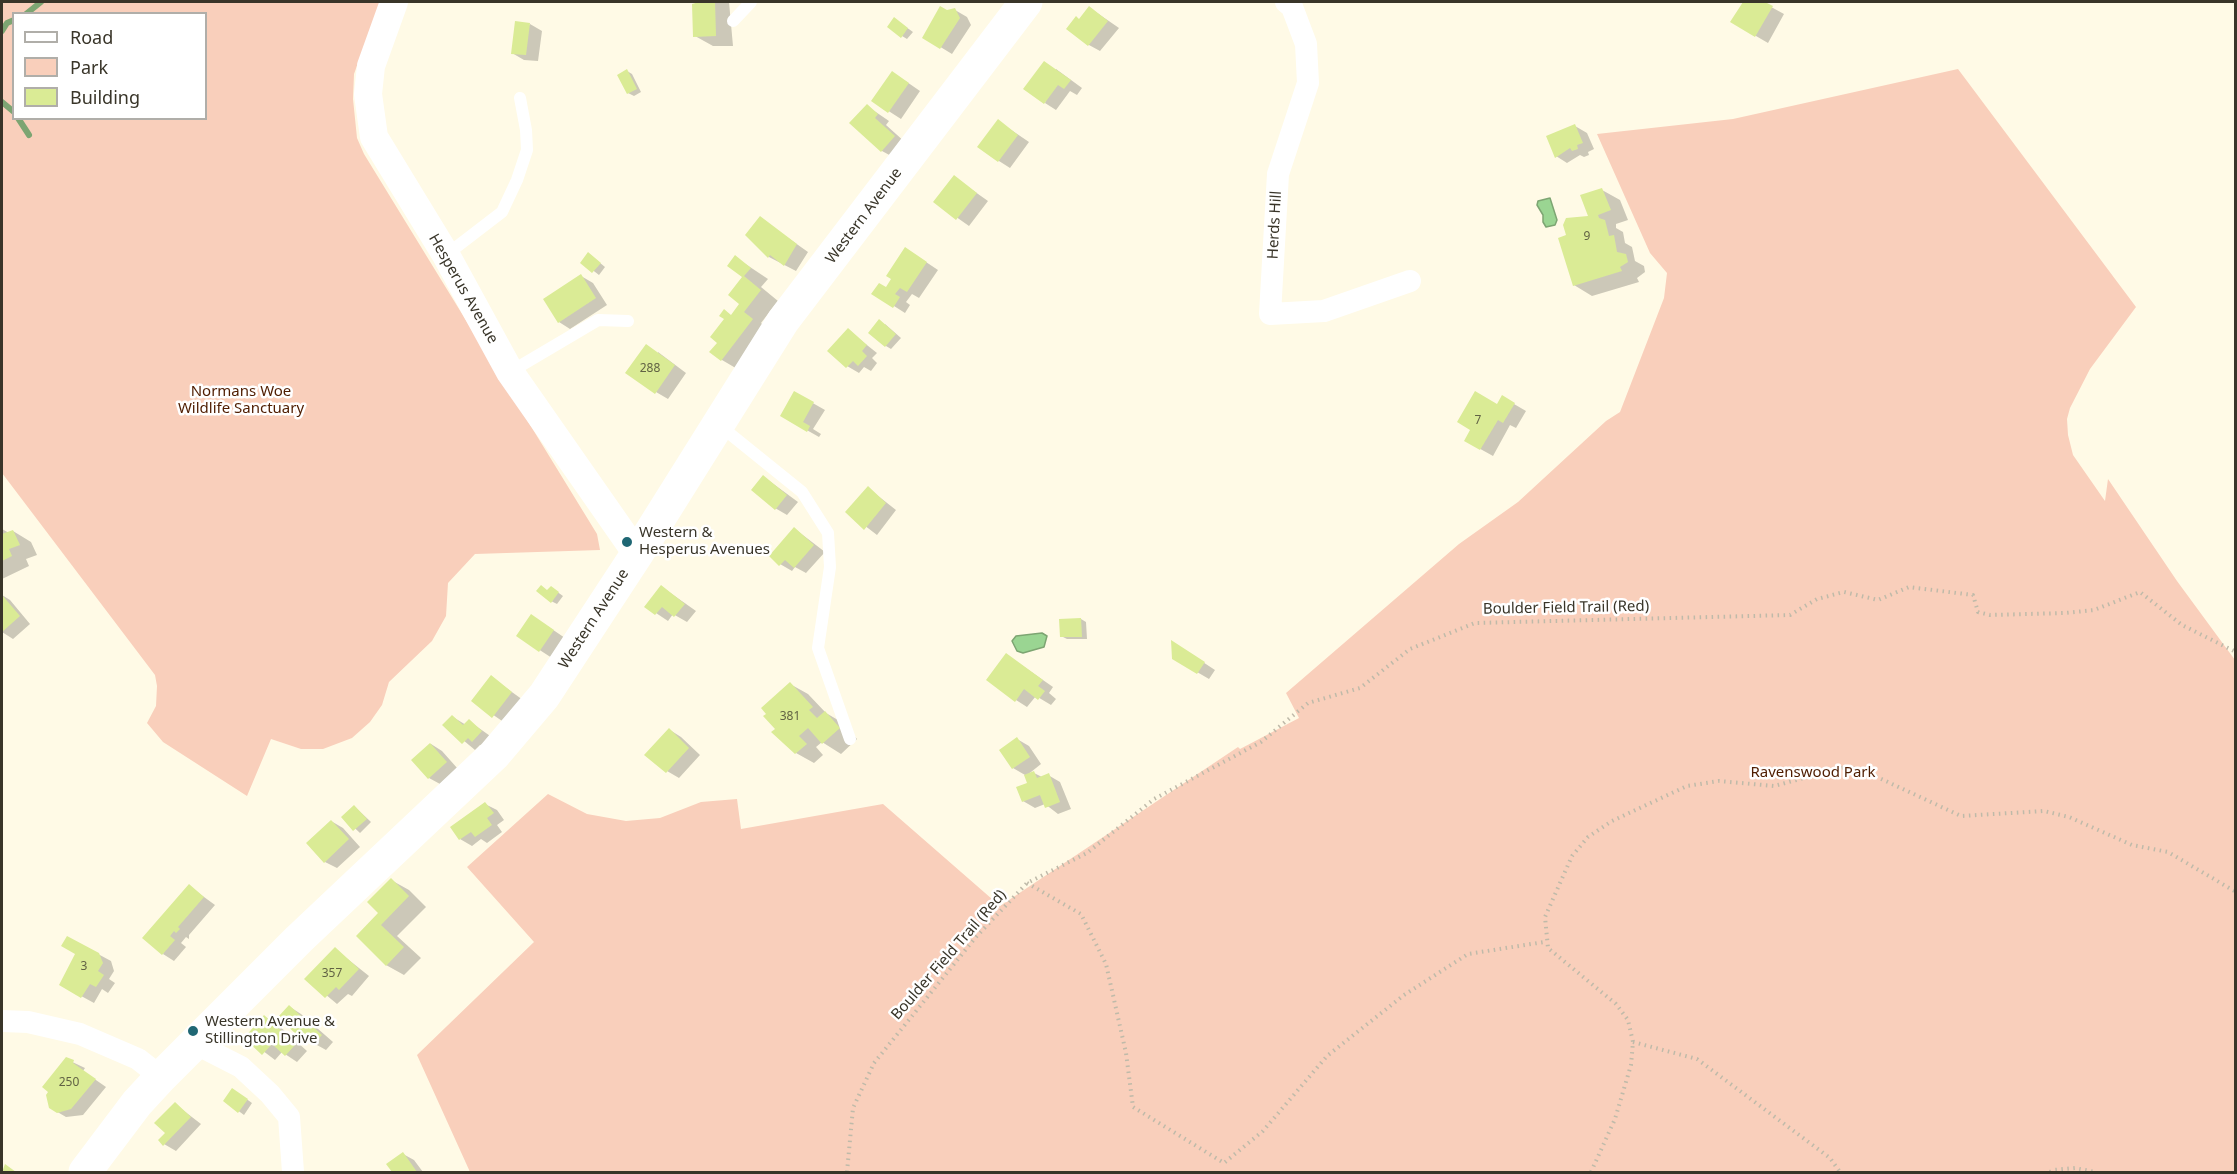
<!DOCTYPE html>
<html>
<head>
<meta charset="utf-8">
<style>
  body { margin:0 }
  #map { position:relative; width:2237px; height:1174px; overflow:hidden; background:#fffae6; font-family:"Noto Sans",sans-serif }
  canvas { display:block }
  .frame { position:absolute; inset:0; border:3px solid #393529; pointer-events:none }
  .legend { position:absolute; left:12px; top:12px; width:195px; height:108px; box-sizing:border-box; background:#fff; border:2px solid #b0aea9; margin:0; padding:8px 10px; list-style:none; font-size:18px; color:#393529 }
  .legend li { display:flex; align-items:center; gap:12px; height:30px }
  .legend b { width:30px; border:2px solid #b0aea9 }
</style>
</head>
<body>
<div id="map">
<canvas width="2237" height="1174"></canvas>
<div class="frame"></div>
<ul class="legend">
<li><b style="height:8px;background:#fff"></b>Road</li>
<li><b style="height:16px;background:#f9cfbb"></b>Park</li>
<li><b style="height:16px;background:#daeb95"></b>Building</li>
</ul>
</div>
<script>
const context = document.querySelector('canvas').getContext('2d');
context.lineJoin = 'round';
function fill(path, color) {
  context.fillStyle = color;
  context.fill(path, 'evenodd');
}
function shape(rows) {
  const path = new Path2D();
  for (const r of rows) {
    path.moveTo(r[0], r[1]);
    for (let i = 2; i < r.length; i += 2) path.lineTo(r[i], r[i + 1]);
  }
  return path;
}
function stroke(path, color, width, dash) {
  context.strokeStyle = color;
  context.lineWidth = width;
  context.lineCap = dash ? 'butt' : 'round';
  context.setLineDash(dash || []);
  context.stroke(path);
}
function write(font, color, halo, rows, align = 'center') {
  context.font = font + ' "Noto Sans",sans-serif';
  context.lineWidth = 5;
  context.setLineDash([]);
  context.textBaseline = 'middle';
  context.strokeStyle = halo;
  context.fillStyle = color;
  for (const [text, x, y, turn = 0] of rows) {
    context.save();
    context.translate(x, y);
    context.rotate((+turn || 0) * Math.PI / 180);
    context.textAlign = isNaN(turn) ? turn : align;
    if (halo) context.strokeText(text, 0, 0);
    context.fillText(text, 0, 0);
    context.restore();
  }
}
const green = shape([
  [2,2,380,2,354,74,353,99,357,138,364,154,597,534,600,550,475,554,448,583,446,616,432,641,389,682,382,705,370,722,352,738,323,749,301,749,271,739,247,796,163,742,147,723,156,706,157,686,155,675,2,473],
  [14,14,206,14,206,118,14,118],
  [1958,69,2136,307,2090,369,2070,408,2067,419,2068,435,2073,455,2105,501,2108,479,2177,581,2235,660,2235,1172,470,1172,417,1055,534,942,467,867,548,794,587,814,626,821,660,818,701,802,737,799,741,829,883,804,1000,906,1238,747,1240,749,1299,718,1286,693,1459,544,1518,502,1606,421,1620,412,1664,298,1667,273,1650,253,1597,134,1733,119]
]);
const water = shape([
  [1550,198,1557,220,1555,225,1546,227,1543,222,1543,215,1537,205,1538,201,1550,198],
  [1042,633,1047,636,1044,647,1023,653,1017,651,1012,641,1016,636,1042,633]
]);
const shadow = shape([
  [701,2,729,2,733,46,713,46,695,36],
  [1744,2,1762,2,1784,14,1768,43,1732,22],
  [1090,8,1119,28,1100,51,1089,45,1080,20],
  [955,10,967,17,971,25,952,54,924,37,947,11],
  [899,22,913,32,907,39,902,36],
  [530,24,542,31,538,61,524,60,512,53],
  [1056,69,1082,88,1077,95,1070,91,1056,110,1045,103],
  [627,71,632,74,641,92,634,96,628,93],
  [904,80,920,91,901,119,873,101],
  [867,106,889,121,886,125,906,143,893,157,882,151],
  [998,121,1029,142,1010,168,999,161],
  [1575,126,1587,133,1594,149,1588,152,1589,155,1584,157,1580,155,1567,163,1556,156],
  [954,177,988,201,969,226,935,202],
  [1602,190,1620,200,1628,220,1616,224,1616,228,1623,232,1625,243,1632,247,1635,261,1644,266,1645,272,1637,278,1639,282,1592,296,1574,285,1568,236,1590,217],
  [760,218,808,252,796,271,769,257,747,235],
  [917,256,938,270,919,298,912,294,906,302,910,305,905,313,894,306,887,289],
  [593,257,605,267,599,275,582,262],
  [735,257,768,279,761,287,778,301,761,323,770,331,739,370,722,360,719,342,741,304,744,277],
  [581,276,593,283,607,305,570,329,559,322],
  [885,324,901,338,891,349,886,346],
  [848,330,877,353,872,358,877,363,871,371,864,367,859,373,847,366],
  [658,352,686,373,668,399,656,392],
  [795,393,825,410,813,429,821,434,819,437,782,416],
  [1502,397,1526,411,1516,428,1510,425,1493,456,1466,441,1472,429,1497,406],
  [764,477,798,502,787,515,775,508],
  [868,488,896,510,877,535,847,512],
  [2,529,9,533,13,531,31,542,37,555,26,559,29,566,2,579],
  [795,529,825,552,806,573,795,567,792,571,780,564],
  [662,587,696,611,687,622,673,614,668,621,647,607],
  [556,591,563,596,557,604,551,601,548,592],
  [2,595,10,600,30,624,13,639,2,632],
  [1081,619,1086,622,1087,639,1067,639,1061,636],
  [543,623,565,638,552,658,518,636],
  [1183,649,1215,670,1209,679,1173,658],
  [1007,655,1053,687,1049,693,1056,699,1051,705,1036,696,1027,707,1016,700],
  [491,677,523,700,505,723,473,701],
  [790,684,808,694,826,713,843,723,857,739,841,754,822,742,816,747,823,755,814,763,796,753,768,714],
  [453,717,466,725,469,721,493,738,485,747,480,745,475,750,445,725],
  [670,730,681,737,700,755,679,778,667,771],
  [1017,739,1029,746,1041,764,1026,776,1034,773,1042,777,1048,775,1060,782,1071,809,1058,814,1045,804,1035,808,1023,801,1029,784,1025,775,1013,768],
  [431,744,442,751,458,769,440,784,429,778],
  [485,804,497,810,504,820,497,825,502,832,487,843,481,839,472,846,460,839],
  [354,806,371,822,360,833,343,817],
  [331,821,343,828,360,847,337,868,325,862],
  [391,880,409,890,426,907,397,936,421,958,404,975,386,965,358,936,380,913],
  [189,886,215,905,189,935,189,939,186,937,181,943,186,947,174,961,163,954],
  [335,949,369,976,352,996,348,994,337,1004,307,979],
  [98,954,111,961,114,971,109,979,115,983,108,993,102,989,94,1003,61,985],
  [290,1007,301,1014,333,1042,326,1050,299,1035],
  [265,1017,276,1023,307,1051,297,1062,282,1052,275,1060,246,1038],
  [66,1059,85,1068,83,1071,106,1087,83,1115,66,1117,54,1110],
  [238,1093,252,1103,244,1115,225,1101],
  [175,1104,201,1124,176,1151,164,1144],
  [403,1154,414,1160,423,1172,394,1172,388,1164]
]);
const stream = shape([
  [26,14,41,2],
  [2,31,7,23,14,20],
  [2,102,14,112],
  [18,118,29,135]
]);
const building = shape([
  [699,2,715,2,716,36,693,37,692,4],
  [1743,2,1765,2,1773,6,1755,37,1730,22],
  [940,6,947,10,955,8,960,18,940,49,922,38],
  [1089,6,1108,21,1088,46,1066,29,1076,16,1079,19],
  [894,17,908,28,901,38,887,27],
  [515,21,530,23,526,55,511,54],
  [1044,61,1071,80,1064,89,1058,85,1044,104,1023,89],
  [627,69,637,89,627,94,617,75],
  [892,71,909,83,888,113,871,101],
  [867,104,878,114,875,118,895,136,881,152,849,123],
  [998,119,1018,135,998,162,977,147],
  [1575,124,1583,143,1577,145,1578,149,1572,151,1570,148,1555,158,1546,136],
  [954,175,977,193,956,220,933,202],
  [1602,188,1611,210,1598,215,1599,218,1605,220,1609,236,1614,235,1617,252,1626,254,1628,262,1620,267,1622,271,1573,286,1558,238,1566,235,1563,225,1566,218,1588,216,1580,195],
  [760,216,797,244,784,266,770,255,768,258,745,235],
  [905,247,927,262,907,292,900,288,895,294,900,297,893,308,871,294,879,283,886,287,891,279,886,276],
  [588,252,601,263,592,273,580,263],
  [735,255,751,268,744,276,761,290,744,312,753,319,721,361,709,352,717,343,710,337,724,319,719,316,724,309,731,315,739,304,728,295,742,277,727,266],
  [581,274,596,298,558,323,543,299],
  [879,319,896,334,885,347,868,333],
  [848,328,867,345,862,351,867,356,858,366,853,361,846,368,827,351],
  [646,344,675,365,655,394,625,373],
  [794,391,814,402,803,422,810,426,807,432,780,416],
  [1475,391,1497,404,1502,395,1515,403,1503,423,1498,420,1480,450,1464,441,1470,430,1457,422],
  [763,475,787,495,775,510,751,490],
  [868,486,886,503,864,530,845,512],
  [794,527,814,545,794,568,785,560,779,566,769,556],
  [13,530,20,545,9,549,12,556,2,561,2,534],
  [541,585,547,590,551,586,559,592,551,603,536,591],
  [661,585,685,604,674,617,662,607,655,615,644,607],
  [2,595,20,616,2,632],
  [531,614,554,630,539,652,516,636],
  [1081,618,1082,637,1060,637,1059,619],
  [1171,640,1205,662,1197,674,1172,659],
  [1006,653,1043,680,1038,686,1045,691,1038,700,1024,689,1015,702,986,680],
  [491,675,512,692,492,718,471,701],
  [790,682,813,707,809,710,817,718,825,711,840,728,822,744,808,728,799,736,807,744,795,754,771,732,775,729,763,716,766,714,761,708],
  [452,715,463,725,469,719,482,731,472,742,468,738,462,744,442,725],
  [669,728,689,748,666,773,644,755],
  [1017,737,1030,757,1012,769,999,750],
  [430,743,447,762,428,779,411,760],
  [1034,771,1037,778,1049,773,1060,802,1045,808,1040,795,1022,802,1016,787,1027,783,1024,775],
  [485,802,494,813,487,818,492,825,475,837,471,832,459,840,450,827],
  [354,805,367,819,353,831,341,817],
  [331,820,349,839,324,863,306,843],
  [391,878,409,896,381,925,404,947,386,966,356,936,378,913,367,902],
  [189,884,204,897,178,927,180,929,176,933,174,931,170,936,175,940,162,955,142,938],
  [67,936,99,953,103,963,98,971,104,975,96,987,90,984,81,998,59,985,75,954,61,946],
  [335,947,359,969,339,990,336,987,325,998,304,979],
  [289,1005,322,1035,313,1045,301,1033,298,1036,278,1017],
  [264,1015,296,1044,285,1056,272,1044,262,1055,244,1038],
  [66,1057,74,1060,73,1063,96,1079,71,1109,57,1113,49,1108,46,1095,48,1092,42,1087],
  [232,1088,248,1099,238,1113,223,1101],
  [175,1102,191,1117,163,1146,158,1140,165,1133,154,1123],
  [403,1152,417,1172,392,1172,386,1164],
  [5,1164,16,1172,2,1172]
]);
const path = shape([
  [1027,883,1081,914,1106,964,1126,1053,1133,1107,1224,1163,1263,1131,1327,1056,1404,995,1468,954,1544,942],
  [1633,1042,1697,1059,1830,1158,1840,1172],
  [847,1172,853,1108,874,1063,976,937,1027,883,1087,853,1154,799,1261,742,1308,703,1360,688,1410,649,1475,623,1790,615,1817,599,1844,592,1878,600,1909,587,1973,595,1978,612,1990,615,2065,613,2094,610,2140,592,2182,625,2236,652],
  [1591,1172,1615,1119,1631,1065,1633,1042,1628,1020,1616,1004,1548,948,1545,917,1572,856,1588,837,1612,821,1687,786,1719,781,1774,786,1845,767,1862,770,1961,816,2044,811,2069,817,2132,845,2168,852,2236,892],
  [2050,1172,2053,1170,2075,1168,2095,1172]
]);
const service = shape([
  [733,21,751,2],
  [446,255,502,212,517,180,527,150,526,130,520,98],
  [510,372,598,320,628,321],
  [719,425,802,492,828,533,830,567,818,648,850,739]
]);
const minor = shape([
  [1286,2,1292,7,1306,44,1308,83,1278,174,1270,314,1324,311,1410,281],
  [2,1021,28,1022,80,1034,138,1059,161,1077],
  [196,1044,241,1067,270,1094,289,1117,293,1172]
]);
const tertiary = shape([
  [394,2,371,66,368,94,374,137,446,255,510,372,637,554]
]);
const secondary = shape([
  [85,1172,137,1103,161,1077,299,939,494,755,544,696,637,554,783,321,1026,2]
]);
const markers = [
  [627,542,6,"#1f6774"],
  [193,1031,6,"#1f6774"]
];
const numberNames = [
  ["9",1587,237],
  ["288",650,369],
  ["7",1478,421],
  ["381",790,717],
  ["3",84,967],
  ["357",332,974],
  ["250",69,1083]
];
const streetNames = [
  ["Western Avenue",864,216,-53],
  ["Herds Hill",1275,225,-87],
  ["Hesperus Avenue",463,289,60],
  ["Boulder Field Trail (Red)",1566,608,-1],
  ["Western Avenue",594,619,-57],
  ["Boulder Field Trail (Red)",949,955,-49]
];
const parkNames = [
  ["Normans Woe",241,392],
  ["Wildlife Sanctuary",241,409],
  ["Ravenswood Park",1813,773]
];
const poiNames = [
  ["Western &",639,533],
  ["Hesperus Avenues",639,550],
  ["Western Avenue &",205,1022],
  ["Stillington Drive",205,1039]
];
fill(green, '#f9cfbb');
fill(water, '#9ad592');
stroke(water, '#7da572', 1.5);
fill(shadow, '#0003');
stroke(stream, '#7da572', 6);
fill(building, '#daeb95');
stroke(path, '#bfbaa9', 4, [1.5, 4.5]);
stroke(service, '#fff', 12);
stroke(minor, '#fff', 22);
stroke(tertiary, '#fff', 28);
stroke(secondary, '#fff', 33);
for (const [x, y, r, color] of markers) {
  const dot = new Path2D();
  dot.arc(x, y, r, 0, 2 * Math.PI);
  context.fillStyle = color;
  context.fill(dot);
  stroke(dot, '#fff', 2);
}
write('12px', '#616244', null, numberNames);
write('15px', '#393529', '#fff', streetNames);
write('15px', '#4f1d00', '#fff', parkNames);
write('15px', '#393529', '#fff', poiNames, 'left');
</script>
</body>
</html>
